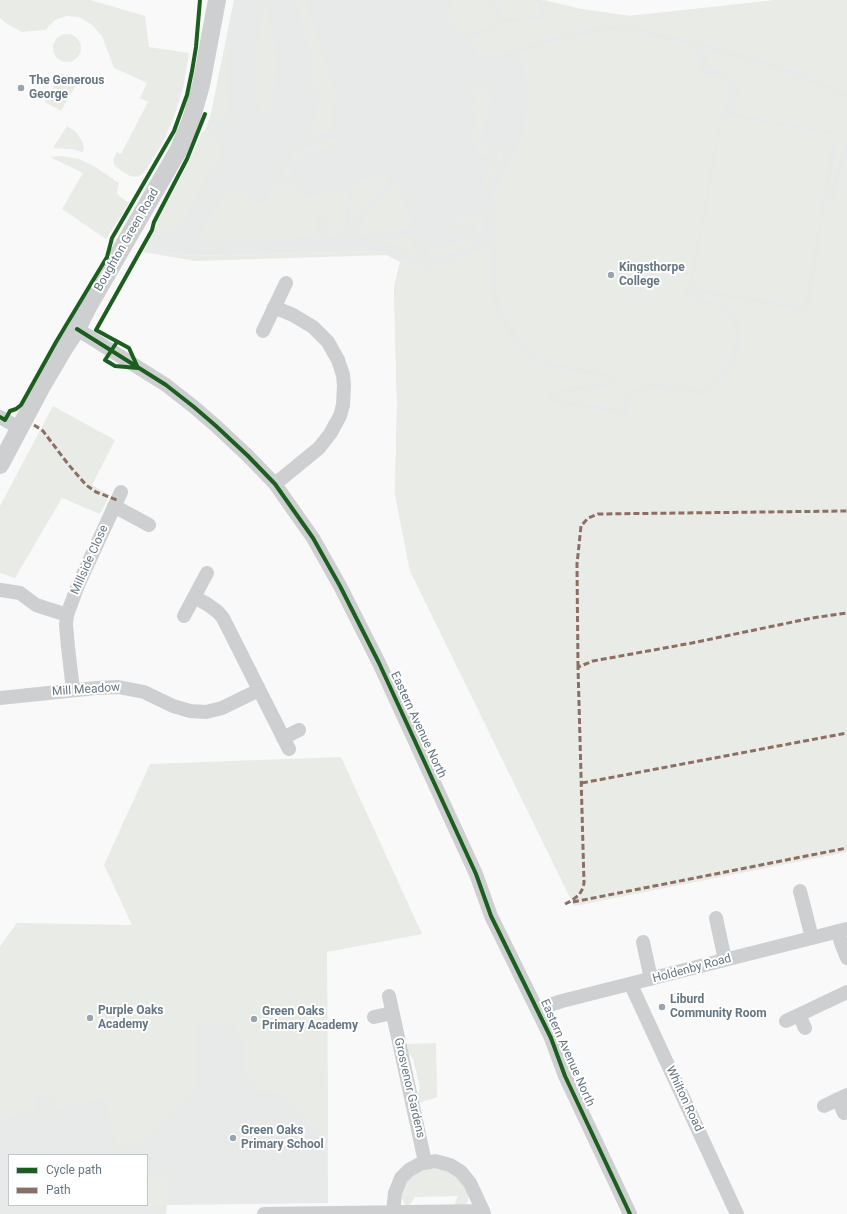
<!DOCTYPE html>
<html>
<head>
<meta charset="utf-8">
<style>
  body { margin:0 }
  #map { position:relative; width:847px; height:1214px; overflow:hidden; background:#f9f9f9; font-family:Roboto,sans-serif }
  canvas { display:block }
  .legend { position:absolute; left:8px; top:1154px; width:140px; height:52px; box-sizing:border-box; background:#fff; border:1px solid #c1c8cd; margin:0; padding:5px 7px; list-style:none; font-size:12px; color:#657683 }
  .legend li { display:flex; align-items:center; gap:8px; height:20px }
  .legend b { width:20px; border:1px solid #c1c8cd }
</style>
</head>
<body>
<div id="map">
<canvas width="847" height="1214"></canvas>
<ul class="legend">
<li><b style="height:5px;background:#1b5e20"></b>Cycle path</li>
<li><b style="height:5px;background:#8d6e63"></b>Path</li>
</ul>
</div>
<script>
const context = document.querySelector('canvas').getContext('2d');
context.lineJoin = 'round';
function fill(path, color) {
  context.fillStyle = color;
  context.fill(path, 'evenodd');
}
function shape(rows) {
  const path = new Path2D();
  for (const r of rows) {
    if (r.length === 3) {
      path.moveTo(r[0] + r[2], r[1]);
      path.arc(r[0], r[1], r[2], 0, 2 * Math.PI);
      continue;
    }
    path.moveTo(r[0], r[1]);
    for (let i = 2; i < r.length; i += 2) path.lineTo(r[i], r[i + 1]);
  }
  return path;
}
function stroke(path, color, width, dash) {
  context.strokeStyle = color;
  context.lineWidth = width;
  context.lineCap = dash ? 'butt' : 'round';
  context.setLineDash(dash || []);
  context.stroke(path);
}
function write(font, color, halo, rows, align = 'center') {
  context.font = font + ' Roboto,sans-serif';
  context.lineWidth = 4;
  context.setLineDash([]);
  context.textBaseline = 'middle';
  context.strokeStyle = halo;
  context.fillStyle = color;
  for (const [text, x, y, turn = 0] of rows) {
    context.save();
    context.translate(x, y);
    context.rotate((+turn || 0) * Math.PI / 180);
    context.textAlign = isNaN(turn) ? turn : align;
    if (halo) context.strokeText(text, 0, 0);
    context.fillText(text, 0, 0);
    context.restore();
  }
}
const built = shape([
  [234,0,541,0,581,9,630,16,776,0,847,0,847,253,831,502,410,571,395,494,397,404,394,287,400,262,379,251,190,256,165,252,147,244,186,174,200,144,211,114],
  [17,923,327,952,328,1203,167,1205,166,1214,0,1214,0,947],
  [9,1155,147,1155,147,1205,9,1205]
]);
const green = shape([
  [0,0,90,0,145,16,149,47,189,53,184,84,175,114,163,142,146,170,141,175,136,177,130,176,120,170,114,164,113,160,117,152,121,154,148,102,140,98,147,83,114,68,102,36,92,25,79,17,67,16,55,20,45,30,22,32,7,24,0,18],
  [234,0,236,0,230,27,227,61,228,101,230,115,221,121,211,114],
  [296,0,306,0,335,91,334,130,307,139,316,113,319,88,310,87,311,72,309,42,305,42,300,15],
  [452,0,487,0,500,21,466,36,455,27,443,20],
  [492,0,537,0,541,16,504,19],
  [544,0,581,9,630,16,777,0,847,0,847,92,784,67,738,53,702,43,655,33,638,27,628,24,606,25,556,36,482,60,469,40,508,22,545,19],
  [267,2,275,44,277,64,273,101,269,121,266,111,259,113,256,90,256,71,257,40,260,22,264,3],
  [612,29,633,31,653,37,697,47,701,77,719,76,730,88,726,112,721,112,690,282,687,282,685,291,689,296,718,309,731,320,735,327,736,337,733,351,730,360,724,368,716,378,704,389,656,383,649,384,632,391,626,397,622,409,554,399,554,395,608,386,614,382,615,377,609,373,546,363,542,362,537,359,524,347,506,320,498,302,497,293,495,236,496,216,493,194,516,150,523,129,527,109,528,93,525,71,519,54,550,43,569,38],
  [67,48,14],
  [705,49,768,67,813,83,847,98,847,145,841,154,830,194,828,194,838,132,734,114,739,86,722,68,708,68],
  [61,74,77,83,61,111,45,102],
  [490,86,491,98,488,119,484,131,478,142,497,154,501,147,506,150,487,186,483,176,490,164,498,162,497,156,493,154,484,156,479,153,470,128,477,125,471,109,477,107,472,88],
  [723,115,834,135,805,306,692,288],
  [67,126,76,132,82,141,84,148,83,152,71,149,53,148],
  [205,130,212,132,219,140,223,151,222,160,218,166,212,169,180,227,170,233,162,234,157,232,154,231,157,226,156,223,183,173,202,133],
  [337,137,339,144,290,161,290,177,279,181,292,153],
  [847,152,847,852,574,906,410,571,395,494,397,404,394,287,400,262,402,257,414,265,421,266,424,273,434,267,433,265,445,264,476,251,487,243,490,235,492,298,499,317,513,341,532,360,542,366,607,377,610,379,609,381,607,382,552,391,549,396,551,402,558,404,622,414,622,417,627,417,628,407,631,399,637,394,645,390,658,388,701,394,702,397,706,397,706,393,724,377,736,359,740,341,740,333,736,319,725,308,689,291,808,311,826,201,832,202,844,160],
  [62,156,79,159,92,165,119,183,117,192,118,195,129,203,106,239,62,209,83,173,50,157],
  [386,172,388,178,392,176,349,228,352,191,351,184],
  [293,181,300,197,314,196,330,191,332,194,348,188,349,191,344,233,328,237,328,216,317,216,318,237,205,242,202,241,200,239,199,236,223,195,239,191,263,204,275,187],
  [393,184,398,184,413,226,384,234,350,236],
  [483,211,483,230,476,233,476,224,472,222,452,229,449,221],
  [411,235,418,258,396,245,384,242,196,249,195,248,384,240],
  [481,235,472,245,456,252,437,257,430,258,426,247,432,248,446,246],
  [147,244,165,252,190,256,379,251,387,255,196,261,143,252],
  [53,406,115,440,92,485,110,495,100,514,62,498,15,578,0,573,0,506],
  [341,757,422,934,327,952,328,1143,275,1091,254,1092,252,1089,256,1085,243,1072,243,1038,240,1036,236,1036,235,1022,197,1023,198,1083,143,1138,143,1146,115,1147,105,1099,56,1109,52,1093,34,1097,36,1112,0,1119,0,947,17,923,132,925,104,865,150,764],
  [436,1043,437,1097,419,1103,417,1097,420,1088,413,1059,406,1049,405,1044],
  [429,1168,443,1169,460,1179,468,1194,468,1201,466,1204,454,1205,458,1196,415,1197,409,1206,406,1206,401,1197,401,1193,406,1183,414,1174],
  [147,1174,169,1174,169,1205,142,1205,147,1205]
]);
const minor = shape([
  [274,307,293,315,313,327,328,342,338,360,343,375,344,385,343,405,340,416,330,434,319,448,275,484],
  [77,329,166,385,194,407,216,426,248,456,275,484,313,538,340,586,379,663,476,874,491,916,551,1038,565,1076,630,1214],
  [263,331,286,283],
  [0,417,19,428],
  [114,506,149,525],
  [1,590,20,593,36,605,67,615],
  [194,597,207,604,218,612,223,618,289,749],
  [184,616,207,573],
  [73,690,68,647,66,625,67,615,78,585,121,492],
  [0,698,96,688,118,687,144,692,173,706,190,711,206,712,222,708,259,690],
  [283,738,299,730],
  [800,891,812,938],
  [716,918,725,960],
  [838,931,841,943,847,958],
  [643,942,651,979],
  [631,985,737,1214],
  [389,996,425,1162],
  [537,1009,562,1001,847,929],
  [799,1015,805,1028],
  [374,1017,392,1013],
  [786,1021,847,992],
  [838,1099,844,1113],
  [824,1106,847,1095],
  [393,1212,395,1193,401,1178,409,1170,420,1164,435,1161,450,1165,461,1172,470,1183,483,1211],
  [264,1214,483,1211,484,1214]
]);
const tertiary = shape([
  [0,465,42,386,65,347,77,329,88,307,178,151,191,120,201,85,217,0]
]);
const quiet = shape([
  [34,425,43,431,68,464,86,485,96,492,117,500],
  [578,667,577,564,581,526,588,518,598,514,847,511],
  [582,783,847,733],
  [573,902,847,848],
  [565,904,571,901,579,895,583,888,584,883,578,667,593,661,692,643,812,618,847,613]
]);
const cycleway = shape([
  [77,329,166,385,194,407,216,426,248,456,275,484,313,538,340,586,379,663,476,874,491,916,551,1038,565,1076,630,1214],
  [117,342,105,360,115,366,138,368,129,348,96,330,152,230,154,222,187,159,205,114],
  [0,417,5,420,10,411,16,409,21,405,56,342,107,257,112,238,174,131,187,95,192,71,196,47,200,0]
]);
const markers = [
  [21,88,4,"#99a4ac"],
  [611,275,4,"#99a4ac"],
  [662,1007,4,"#99a4ac"],
  [90,1018,4,"#99a4ac"],
  [254,1019,4,"#99a4ac"],
  [233,1138,4,"#99a4ac"]
];
const poiNames = [
  ["The Generous",29,81],
  ["George",29,95],
  ["Kingsthorpe",619,268],
  ["College",619,282],
  ["Liburd",670,1000],
  ["Community Room",670,1014],
  ["Purple Oaks",98,1011],
  ["Academy",98,1025],
  ["Green Oaks",262,1012],
  ["Primary Academy",262,1026],
  ["Green Oaks",241,1131],
  ["Primary School",241,1145]
];
const streetNames = [
  ["Boughton Green Road",127,240,-60],
  ["Millside Close",90,560,-66],
  ["Mill Meadow",86,690,-4],
  ["Eastern Avenue North",418,725,65],
  ["Holdenby Road",692,969,-15],
  ["Eastern Avenue North",567,1053,66],
  ["Grosvenor Gardens",409,1088,77],
  ["Whilton Road",684,1099,65]
];
fill(built, '#e8e9e9');
fill(green, '#e8ebe6');
stroke(minor, '#cecfd0', 14);
stroke(tertiary, '#cecfd0', 18);
stroke(quiet, '#8d6e63', 3, [6, 3]);
stroke(cycleway, '#1b5e20', 4);
for (const [x, y, r, color] of markers) {
  const dot = new Path2D();
  dot.arc(x, y, r, 0, 2 * Math.PI);
  context.fillStyle = color;
  context.fill(dot);
  stroke(dot, '#fff', 1.5);
}
write('bold 12px', '#657683', '#fff', poiNames, 'left');
write('12px', '#657683', '#fff', streetNames);
</script>
</body>
</html>
